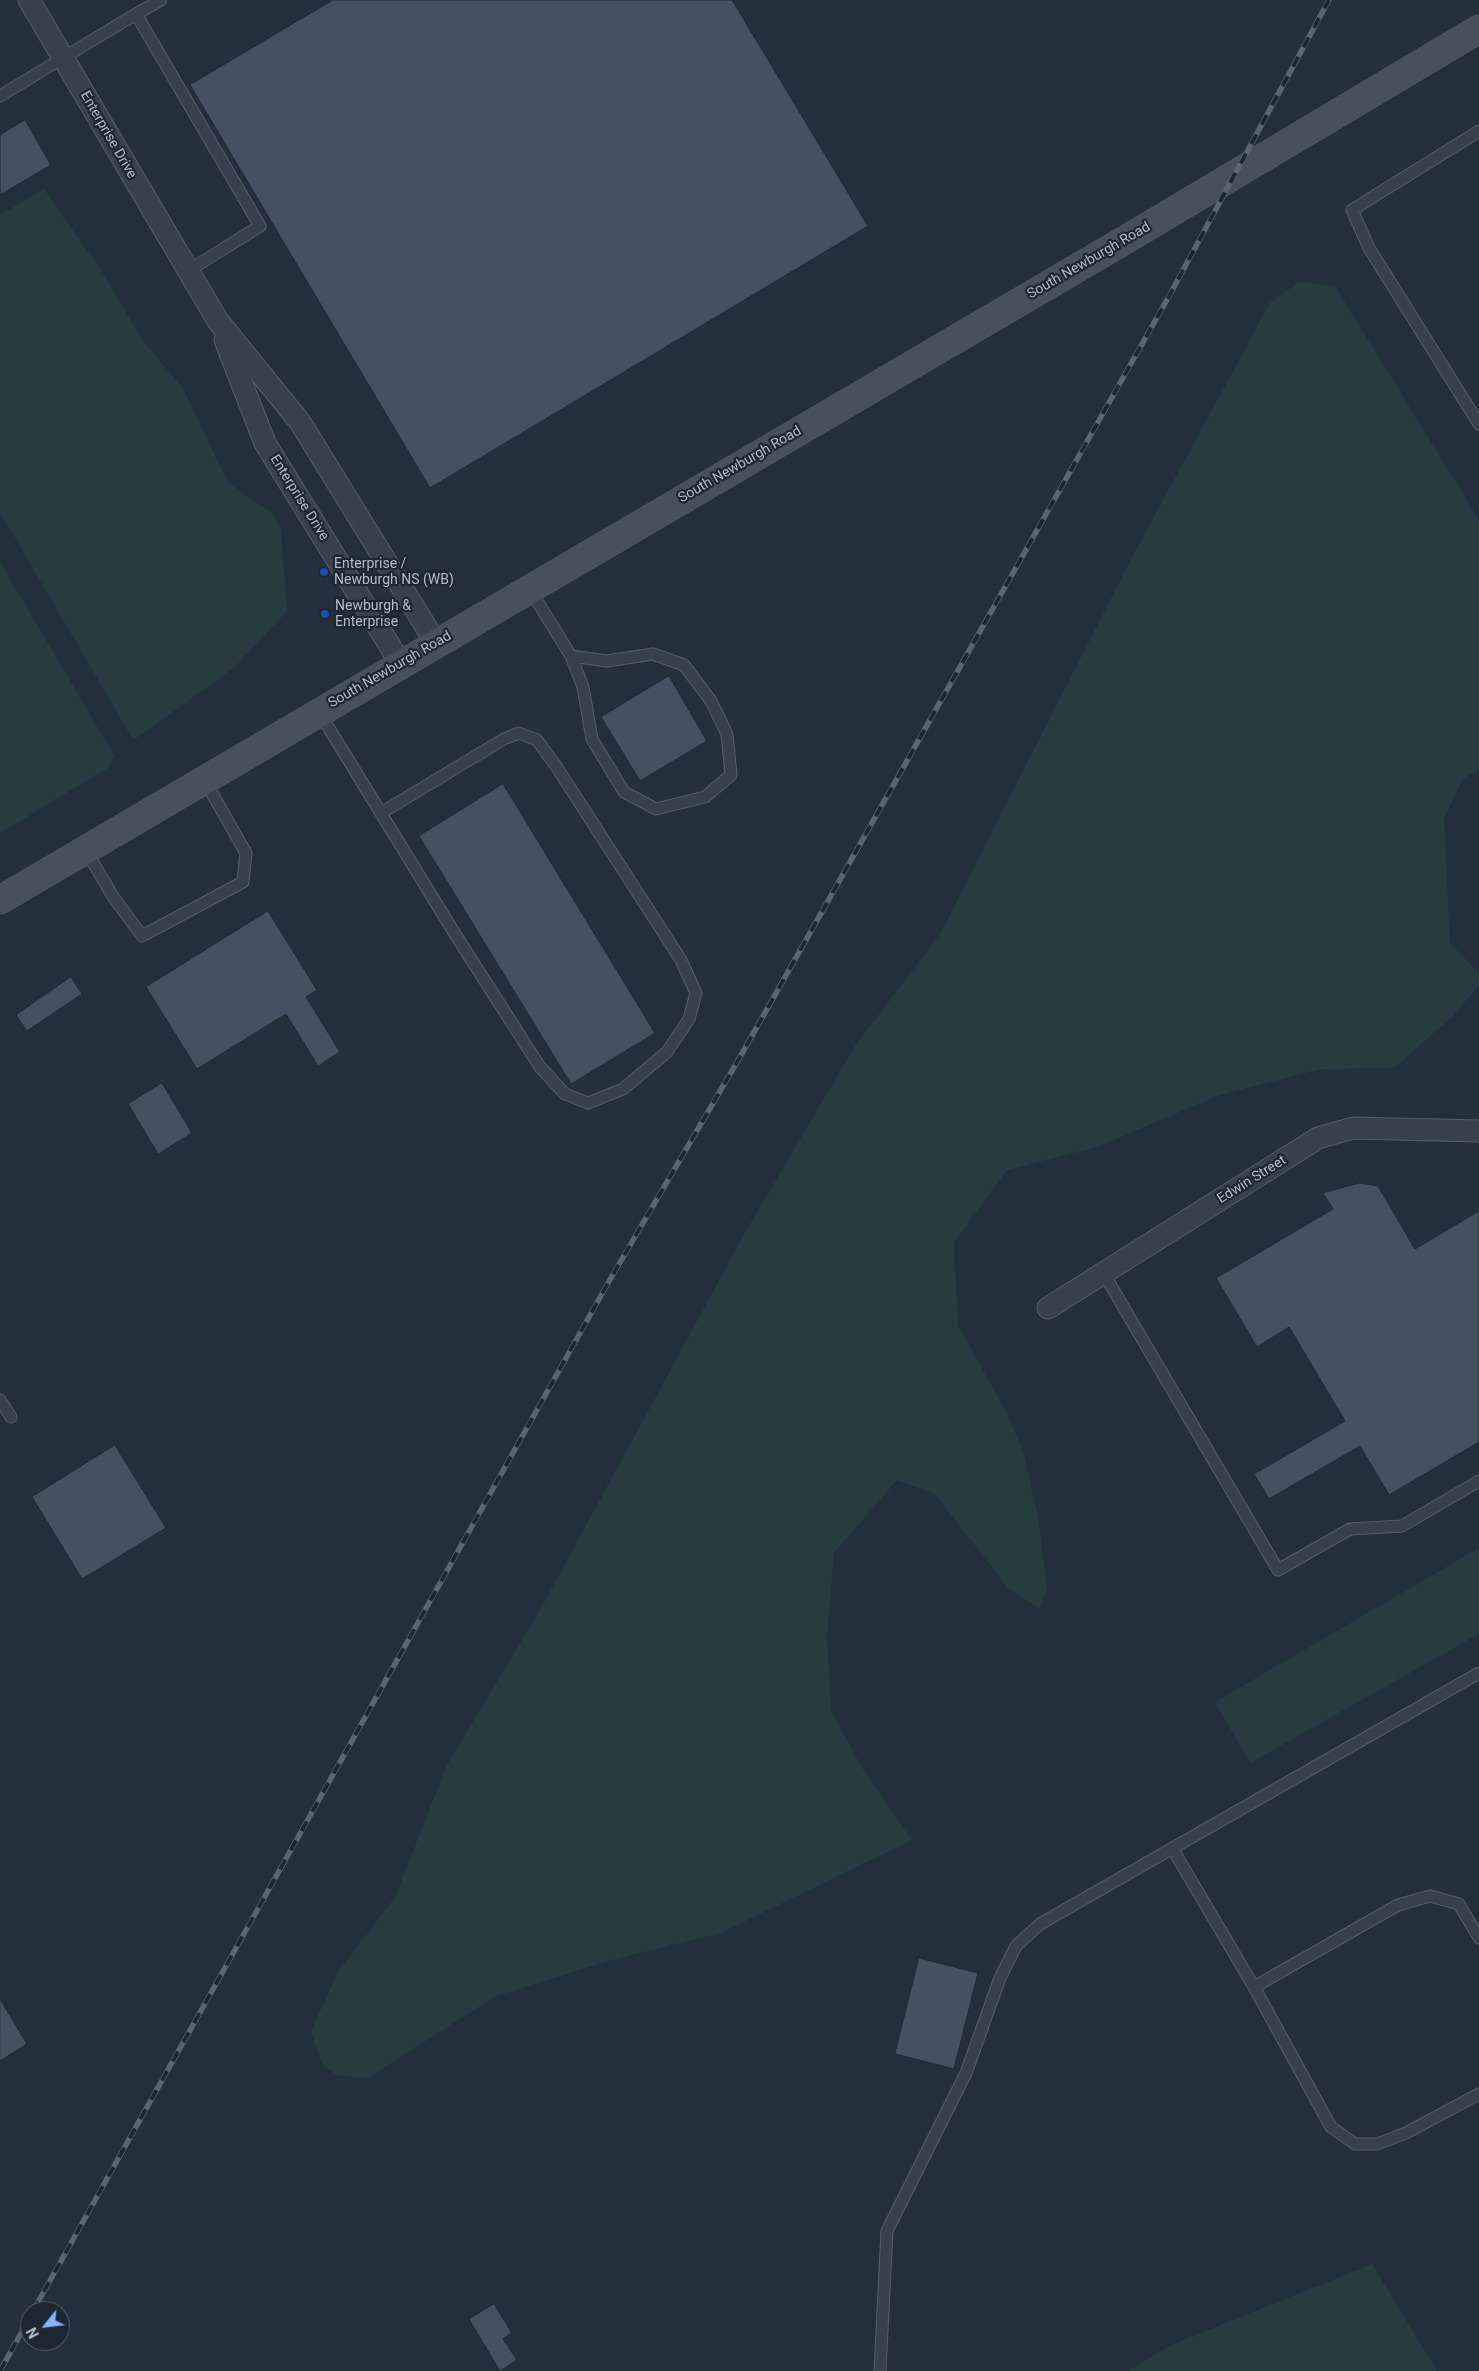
<!DOCTYPE html>
<style>
body{margin:0}
#map{position:relative;width:1479px;height:2371px;overflow:hidden;background:#242f3e;font-family:Roboto,sans-serif}
canvas{display:block}
.north{position:absolute;left:20px;top:2301px;width:50px;height:50px;box-sizing:border-box;background:#1d2633;border:1px solid #59626f;border-radius:50%;rotate:241deg;font-size:14px;font-weight:700;line-height:20px;text-align:center;color:#b4bcc9}
.north::after{content:'';display:block;margin:auto;width:18px;height:22px;background:#8ab4f8;clip-path:polygon(50% 0,100% 100%,50% 72%,0 100%)}
</style>
<div id="map">
<canvas width="1479" height="2371"></canvas>
<div class="north">N</div>
</div>
<script>
const context = document.querySelector('canvas').getContext('2d');
context.lineJoin = 'round';
function fillPath(path, color) {
  context.fillStyle = color;
  context.fill(path, 'evenodd');
}
function trace(path, color, width, dash) {
  context.strokeStyle = color;
  context.lineWidth = width;
  context.lineCap = dash ? 'butt' : 'round';
  context.setLineDash(dash || []);
  context.stroke(path);
}
function write(font, color, halo, rows, align = 'center') {
  context.font = font + ' Roboto,sans-serif';
  context.lineWidth = 4.5;
  context.setLineDash([]);
  context.textBaseline = 'middle';
  context.strokeStyle = halo;
  context.fillStyle = color;
  for (const [text, x, y, turn = 0] of rows) {
    context.save();
    context.translate(x, y);
    context.rotate((+turn || 0) * Math.PI / 180);
    context.textAlign = isNaN(turn) ? turn : align;
    if (halo) context.strokeText(text, 0, 0);
    context.fillText(text, 0, 0);
    context.restore();
  }
}
fillPath(new Path2D(`
 M 44,189 L 99,267 L 143,341 L 184,390 L 227,481 L 247,497 L 272,512 L 281,531 L 287,611 L 235,667 L 138,737 L 132,738 L 0,512 L 0,215 Z
 M 1299,282 L 1335,286 L 1479,520 L 1479,770 L 1463,779 L 1444,818 L 1450,943 L 1479,973 L 1479,985 L 1452,1017 L 1394,1068 L 1321,1069 L 1220,1095 L 1097,1147 L 1007,1170 L 954,1243 L 958,1325 L 1007,1414 L 1024,1454 L 1038,1518 L 1047,1588 L 1040,1609 L 1008,1588 L 935,1494 L 897,1480 L 834,1553 L 827,1636 L 831,1711 L 865,1773 L 912,1840 L 721,1933 L 619,1958 L 496,1996 L 368,2078 L 335,2075 L 321,2062 L 311,2031 L 337,1974 L 395,1897 L 447,1765 L 540,1610 L 746,1231 L 855,1046 L 940,934 L 1130,561 L 1270,303 Z
 M 0,562 L 114,755 L 108,768 L 0,833 Z
 M 1479,1548 L 1479,1634 L 1250,1763 L 1215,1702 Z
 M 1372,2264 L 1437,2371 L 1128,2371 L 1171,2345 Z`), '#263c3f');
const building = new Path2D(`
 M 333,0 L 732,0 L 868,226 L 430,488 L 190,85 Z
 M 25,120 L 51,165 L 0,195 L 0,135 Z
 M 669,676 L 707,741 L 640,781 L 601,717 Z
 M 503,784 L 655,1033 L 571,1084 L 419,836 Z
 M 268,911 L 317,990 L 306,997 L 340,1052 L 318,1066 L 286,1014 L 197,1069 L 146,987 Z
 M 71,977 L 82,994 L 27,1031 L 16,1015 Z
 M 162,1083 L 192,1133 L 158,1154 L 128,1104 Z
 M 1360,1183 L 1378,1186 L 1415,1249 L 1479,1211 L 1479,1442 L 1389,1495 L 1360,1446 L 1269,1499 L 1254,1474 L 1345,1421 L 1289,1327 L 1257,1347 L 1216,1278 L 1333,1209 L 1323,1193 Z
 M 115,1445 L 166,1528 L 82,1579 L 32,1497 Z
 M 919,1958 L 978,1973 L 954,2069 L 895,2054 Z
 M 0,1999 L 27,2044 L 0,2061 Z
 M 494,2304 L 512,2333 L 503,2339 L 517,2360 L 500,2371 L 469,2319 Z`);
fillPath(building, '#455162');
trace(building, '#1f2835', 1);
const service = new Path2D(`
 M 161,0 L 136,14 L 260,226 L 188,271
 M 0,96 L 136,14
 M 1479,131 L 1352,210 L 1369,248 L 1479,424
 M 529,588 L 571,656 L 583,687 L 592,739 L 624,792 L 656,809 L 705,797 L 731,775 L 727,734 L 711,701 L 684,665 L 653,654 L 607,661 L 571,656
 M 319,712 L 455,934 L 540,1067 L 565,1094 L 588,1103 L 623,1089 L 667,1052 L 689,1019 L 696,993 L 681,960 L 556,766 L 537,740 L 519,733 L 504,739 L 381,813
 M 85,849 L 114,898 L 142,936 L 243,882 L 246,853 L 205,781
 M 1104,1274 L 1278,1570 L 1350,1529 L 1402,1526 L 1479,1481
 M 0,1400 L 11,1417
 M 1172,1848 L 1254,1987 L 1331,2127 L 1355,2144 L 1377,2144 L 1406,2133 L 1479,2094
 M 1254,1987 L 1398,1905 L 1430,1896 L 1459,1904 L 1479,1938
 M 880,2371 L 887,2231 L 966,2073 L 1000,1978 L 1016,1946 L 1040,1924 L 1479,1673`);
const minor = new Path2D(`
 M 29,0 L 218,321 L 300,422 L 436,643
 M 225,340 L 265,443 L 401,664
 M 1048,1308 L 1318,1138 L 1353,1128 L 1479,1131`);
const secondary = new Path2D(`
 M 0,900 L 1125,240 L 1479,29`);
trace(service, '#565f6c', 13);
trace(minor, '#565f6c', 23);
trace(secondary, '#565f6c', 29);
trace(service, '#38414e', 11);
trace(minor, '#38414e', 21);
trace(secondary, '#465061', 28);
const rail = new Path2D(`
 M 33,2311 L 608,1283 L 740,1057 L 1168,298 L 1329,0
 M 0,2371 L 30,2317`);
trace(rail, '#5a6575', 5.5);
trace(rail, '#1d2633', 4, [11]);
for (const [x, y, r, color] of [
 [324,572,5,"#1a4fb4"],
 [325,614,5,"#1a4fb4"]
]) {
  const dot = new Path2D();
  dot.arc(x, y, r, 0, 2 * Math.PI);
  context.fillStyle = color;
  context.fill(dot);
  trace(dot, '#1d2633', 2);
}
write('14px', '#b4bcc9', '#1d2633', [
 ["Enterprise Drive",108,135,60],
 ["South Newburgh Road",1089,261,-30],
 ["South Newburgh Road",740,465,-30],
 ["Enterprise Drive",299,498,58],
 ["South Newburgh Road",390,670,-30],
 ["Edwin Street",1252,1180,-32]
]);
write('14px', '#b4bcc9', '#1d2633', [
 ["Enterprise /",334,564],
 ["Newburgh NS (WB)",334,580],
 ["Newburgh &",335,606],
 ["Enterprise",335,622]
], 'left');
</script>
